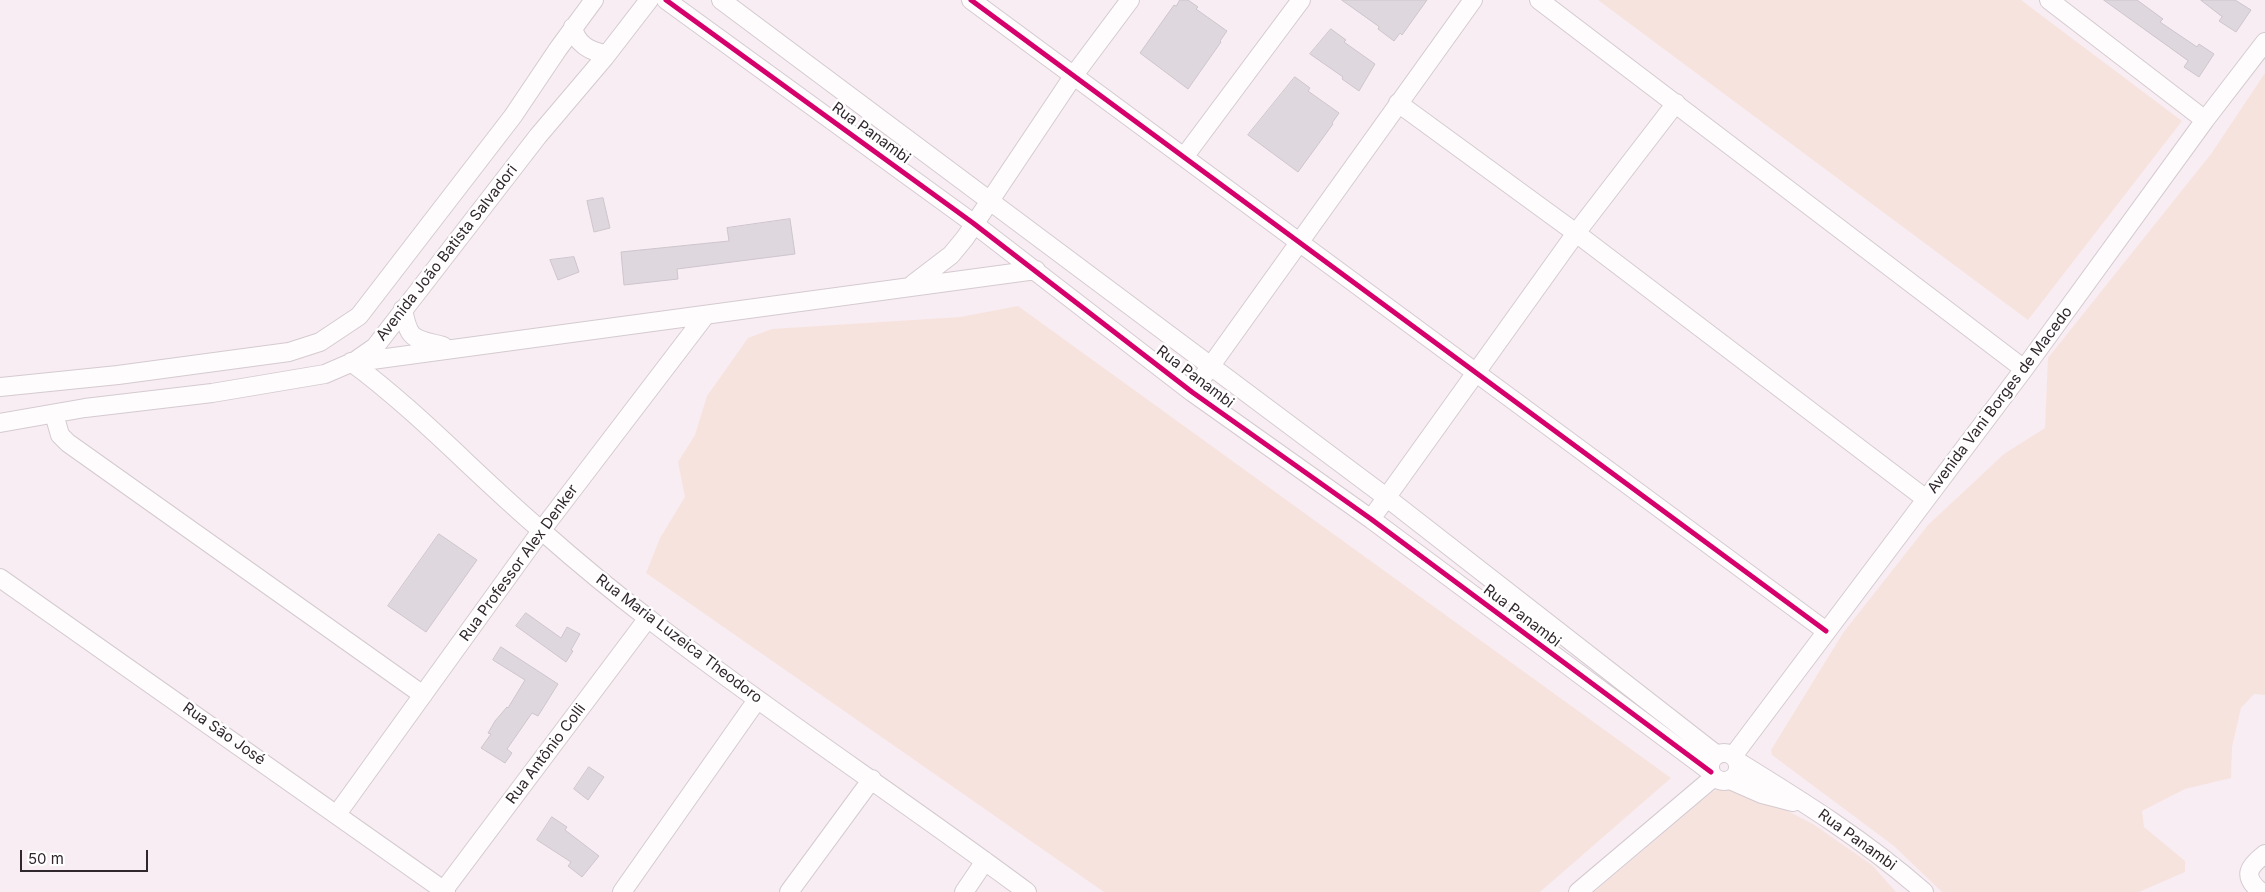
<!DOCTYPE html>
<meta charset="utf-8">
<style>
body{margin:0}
#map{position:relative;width:2265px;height:892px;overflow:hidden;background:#f8edf3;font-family:Inter,sans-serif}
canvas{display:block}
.scale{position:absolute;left:20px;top:850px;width:128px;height:22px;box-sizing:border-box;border:2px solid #30272d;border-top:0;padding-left:6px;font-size:15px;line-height:18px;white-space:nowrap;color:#30272d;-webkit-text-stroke:4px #fff;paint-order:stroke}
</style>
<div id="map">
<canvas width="2265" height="892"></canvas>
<div class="scale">50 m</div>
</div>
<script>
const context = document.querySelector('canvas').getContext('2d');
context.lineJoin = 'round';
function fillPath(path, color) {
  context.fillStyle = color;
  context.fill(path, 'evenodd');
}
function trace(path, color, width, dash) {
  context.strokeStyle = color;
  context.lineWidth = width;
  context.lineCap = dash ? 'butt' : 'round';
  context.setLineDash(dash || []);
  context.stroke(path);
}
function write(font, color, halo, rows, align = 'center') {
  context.font = font + ' Inter,sans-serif';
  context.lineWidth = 5;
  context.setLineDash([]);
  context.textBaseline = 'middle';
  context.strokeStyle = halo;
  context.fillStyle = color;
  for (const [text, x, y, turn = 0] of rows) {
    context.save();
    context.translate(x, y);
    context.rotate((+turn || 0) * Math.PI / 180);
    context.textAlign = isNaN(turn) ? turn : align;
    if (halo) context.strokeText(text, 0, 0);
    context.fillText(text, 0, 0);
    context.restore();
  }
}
fillPath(new Path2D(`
 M 1598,0 L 2021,0 L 2182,121 L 2028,320 Z
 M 2265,73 L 2265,695 L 2254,694 L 2241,708 L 2232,747 L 2231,778 L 2185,789 L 2142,811 L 2144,827 L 2185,861 L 2185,872 L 2139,892 L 1942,892 L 1894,846 L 1772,755 L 1771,750 L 1843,633 L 1928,525 L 2004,454 L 2045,428 L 2048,358 L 2211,154 Z
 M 1018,306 L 1671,778 L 1540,892 L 1104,892 L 646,573 L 660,538 L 685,497 L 678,462 L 695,435 L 707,396 L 748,338 L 772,329 L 960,317 Z
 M 1724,787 L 1778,806 L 1813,824 L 1872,865 L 1896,892 L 1594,892 L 1712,792 Z`), '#f7e3de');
const building = new Path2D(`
 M 1180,0 L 1188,0 L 1198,7 L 1196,9 L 1227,31 L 1220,41 L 1221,42 L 1188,89 L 1140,53 L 1174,5 L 1176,6 Z
 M 1342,0 L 1427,0 L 1402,35 L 1400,33 L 1394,41 L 1378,29 L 1379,27 Z
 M 2104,0 L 2137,0 L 2163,19 L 2160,22 L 2197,47 L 2199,44 L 2214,54 L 2199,77 L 2184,67 L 2188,61 Z
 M 2201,0 L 2235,0 L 2251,10 L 2236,32 L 2219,21 L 2222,17 Z
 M 1331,29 L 1346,40 L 1344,42 L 1375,64 L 1359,91 L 1342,79 L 1343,77 L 1310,54 Z
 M 1295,77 L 1310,88 L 1308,91 L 1339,113 L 1332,123 L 1333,124 L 1298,172 L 1248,135 Z
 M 603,198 L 610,228 L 594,232 L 587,201 Z
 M 790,219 L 795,254 L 677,269 L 678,279 L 624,285 L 621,252 L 729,241 L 727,228 Z
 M 574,257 L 579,272 L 558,280 L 550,260 Z
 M 439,534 L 477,560 L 426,632 L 388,606 Z
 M 526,613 L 561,638 L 567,627 L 580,634 L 571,650 L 573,651 L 566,662 L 516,626 Z
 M 501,647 L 558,684 L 538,716 L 532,713 L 507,749 L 512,753 L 505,763 L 481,748 L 491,734 L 488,733 L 495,721 L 507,707 L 508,708 L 525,680 L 493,660 Z
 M 589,767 L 604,777 L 588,800 L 574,789 Z
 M 552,817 L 567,827 L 565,830 L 599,856 L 582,877 L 568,866 L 571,862 L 537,840 Z`);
fillPath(building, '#ded7de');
trace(building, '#cdc5cc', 1);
const street = new Path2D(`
 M 666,0 L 973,223 L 1192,392 L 1371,519 L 1711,772
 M 721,0 L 1386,497 L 1717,755
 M 971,0 L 1826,631
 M 1539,0 L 2024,369
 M 2049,0 L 2205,120
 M 573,27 C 576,44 591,52 607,54
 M 1398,103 L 1576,233 L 1926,499
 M 1184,157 L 1301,0
 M 913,284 L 951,255 L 965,238 L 1074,75 L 1130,0
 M 403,309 C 409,341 413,338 443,346
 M 351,362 C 420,413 477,476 542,531 C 576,561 612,591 649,619 C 772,714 902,799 1027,892
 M 357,362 L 1036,270
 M 0,387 L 118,375 L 289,352 L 320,342 L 359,316 L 513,116 L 558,49 L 594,0
 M 1192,392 L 1473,0
 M 54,414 L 60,435 L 68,443 L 423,695
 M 0,423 L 85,408 L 212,393 L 325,374 L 355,361 L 375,347 L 538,136 L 605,57 L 649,0
 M 1371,519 L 1576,233 L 1676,103
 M 0,578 L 446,892
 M1710 767a14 14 0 1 1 28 0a14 14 0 1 1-28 0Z
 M 1733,756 L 2024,369 L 2205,120 L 2265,42
 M 1737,761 C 1802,801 1866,841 1924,892
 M 1730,780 L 1762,794 L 1793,802
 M 337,814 L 541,531 L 705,316
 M 444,890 L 648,618
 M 622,892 L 757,700
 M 789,892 L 872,779
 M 964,892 L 985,861
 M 1578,892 L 1714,777
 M 2261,892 C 2242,876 2248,867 2265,854`);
trace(street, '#d4cad0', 20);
trace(street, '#fefcfd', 18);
trace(new Path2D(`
 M 666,0 L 973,223 L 1192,392 L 1371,519 L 1711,772
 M 971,0 L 1826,631`), '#d6006c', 5);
write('15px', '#30272d', '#fff', [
 ["Rua Panambi",871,133,36],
 ["Avenida João Batista Salvadori",447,253,-52],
 ["Rua Panambi",1195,377,37],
 ["Avenida Vani Borges de Macedo",2000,400,-53],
 ["Rua Professor Alex Denker",519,563,-54],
 ["Rua Panambi",1522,616,37],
 ["Rua Maria Luzeica Theodoro",679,639,37],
 ["Rua São José",224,734,35],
 ["Rua Antônio Colli",546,754,-53],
 ["Rua Panambi",1857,840,36]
]);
</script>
